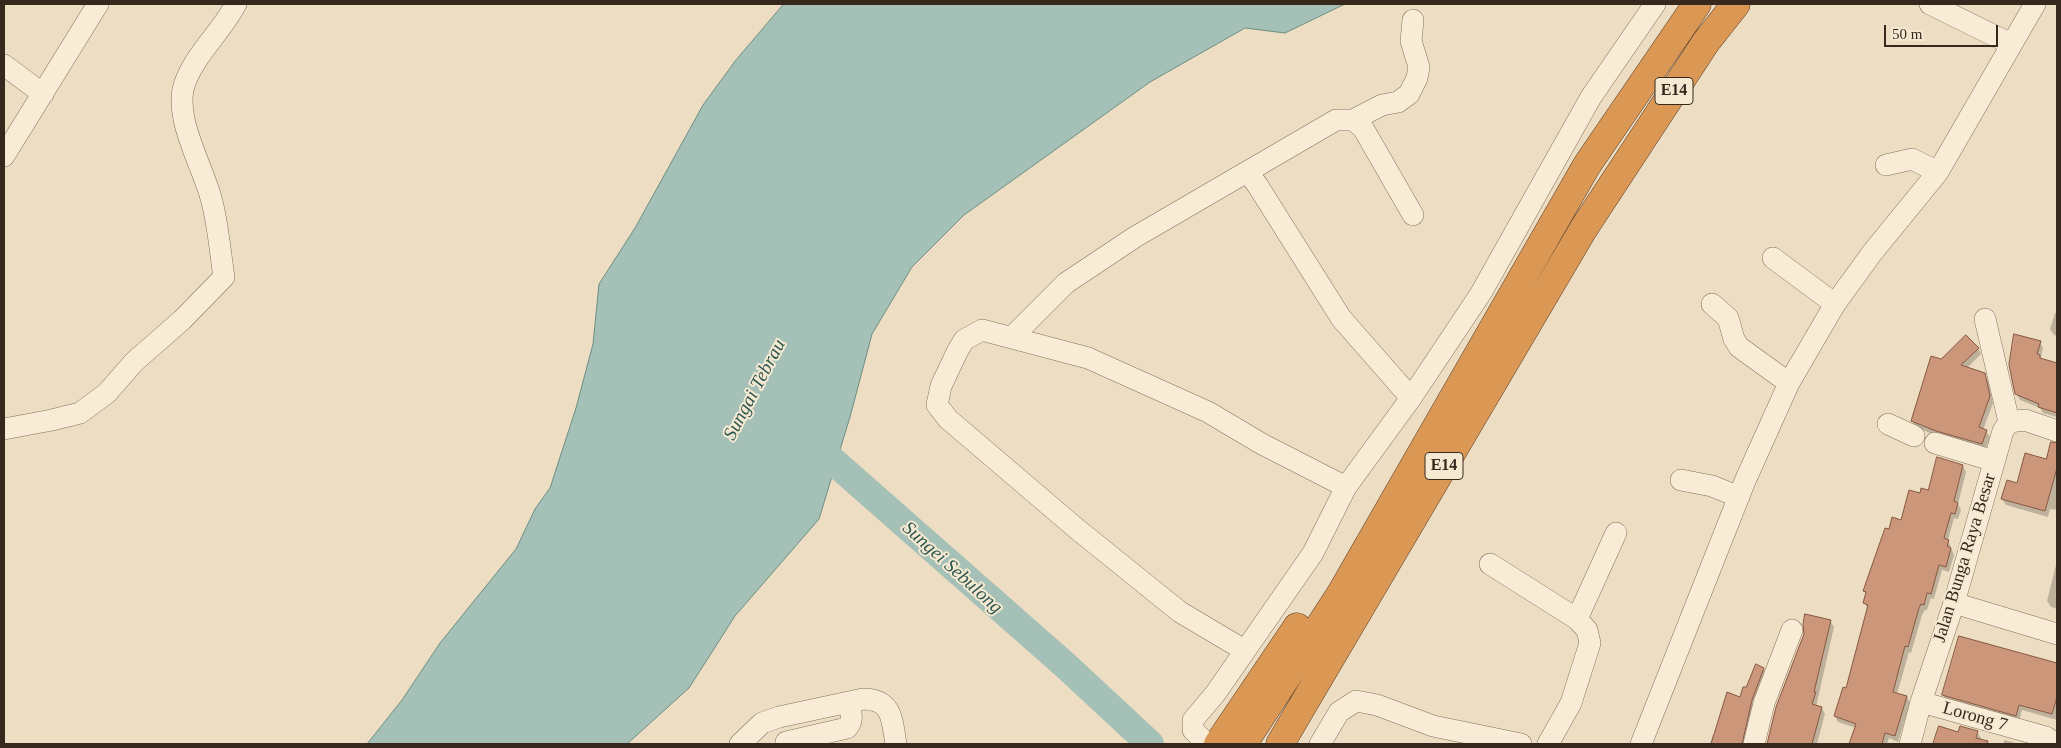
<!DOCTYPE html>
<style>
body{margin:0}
#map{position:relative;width:2061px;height:748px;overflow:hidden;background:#eddec3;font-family:Georgia,serif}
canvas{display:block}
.frame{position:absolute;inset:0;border:5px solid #37281e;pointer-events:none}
.scale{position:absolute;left:1884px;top:25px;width:114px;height:22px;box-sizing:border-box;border:2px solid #37281e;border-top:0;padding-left:6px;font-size:15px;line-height:18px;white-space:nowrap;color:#37281e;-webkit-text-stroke:4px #f5e9d2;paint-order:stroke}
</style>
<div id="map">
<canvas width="2061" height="748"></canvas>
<div class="frame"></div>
<div class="scale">50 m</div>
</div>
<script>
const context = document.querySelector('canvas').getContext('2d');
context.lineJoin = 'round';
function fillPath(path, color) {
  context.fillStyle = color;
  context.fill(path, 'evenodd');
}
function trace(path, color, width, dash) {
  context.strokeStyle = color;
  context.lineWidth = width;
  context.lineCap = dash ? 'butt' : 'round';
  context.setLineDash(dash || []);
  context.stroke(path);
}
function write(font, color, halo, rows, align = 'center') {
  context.font = font + ' Georgia,serif';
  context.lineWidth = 4;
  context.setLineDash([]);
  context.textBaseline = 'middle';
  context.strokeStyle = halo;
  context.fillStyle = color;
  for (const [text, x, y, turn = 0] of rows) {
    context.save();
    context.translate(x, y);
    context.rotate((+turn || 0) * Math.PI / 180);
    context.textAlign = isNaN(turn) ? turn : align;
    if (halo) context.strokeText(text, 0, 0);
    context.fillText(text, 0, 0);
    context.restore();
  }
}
const water = new Path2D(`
 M 784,4 L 1345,4 L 1285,33 L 1245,28 L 1150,82 L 964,215 L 912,267 L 872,334 L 850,417 L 819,519 L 735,616 L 689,688 L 627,744 L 367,744 L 402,700 L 440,643 L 516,549 L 535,509 L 550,488 L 576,408 L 593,344 L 599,284 L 635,228 L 703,105 L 736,60 Z`);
fillPath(water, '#a5c0b6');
trace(water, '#6c8e83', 1);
fillPath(new Path2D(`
 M 2055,313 L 2057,313 L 2057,336 L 2054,335 L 2050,329 Z
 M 2040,342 L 2043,348 L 2041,357 L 2042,360 L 2057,364 L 2057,417 L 2043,413 L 2040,408 L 2020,400 L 2016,393 Z
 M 1978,348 L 1981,354 L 1967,368 L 1984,374 L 1988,381 L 1993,403 L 1983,430 L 1986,431 L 1990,437 L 1985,450 L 1940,437 L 1915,427 L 1912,420 L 1942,360 Z
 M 2051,447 L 2057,449 L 2057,510 L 2050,509 L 2048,517 L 2006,505 L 2002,499 L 2047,461 Z
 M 1963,466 L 1966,472 L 1958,504 L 1961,510 L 1958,519 L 1954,518 L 1948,540 L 1954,555 L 1949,572 L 1942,570 L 1934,599 L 1931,598 L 1927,610 L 1925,610 L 1922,615 L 1911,653 L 1909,652 L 1897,694 L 1907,697 L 1910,703 L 1898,742 L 1889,738 L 1887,744 L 1850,744 L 1856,728 L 1838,722 L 1835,716 L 1847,689 L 1868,609 L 1864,603 L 1867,595 L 1864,591 L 1890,531 L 1902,522 L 1921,494 L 1928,491 Z
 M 2057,561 L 2057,609 L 2051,607 L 2047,601 Z
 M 1830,621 L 1834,627 L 1816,707 L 1822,708 L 1825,714 L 1817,744 L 1768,744 L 1777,707 Z
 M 1960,638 L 2057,665 L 2057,720 L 2022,710 L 2019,721 L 1947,701 L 1943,695 Z
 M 1763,669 L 1767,675 L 1746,744 L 1710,744 L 1713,734 L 1715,735 L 1746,689 Z
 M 1940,728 L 1959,734 L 1977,732 L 1981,738 L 1979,742 L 1985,744 L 1935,744 Z
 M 2004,740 L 2019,744 L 2020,744 L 2004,744 Z`), '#0003');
trace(new Path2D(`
 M 808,439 L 1065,665 L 1150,744`), '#a5c0b6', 28);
const building = new Path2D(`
 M 2014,334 L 2041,341 L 2037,354 L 2040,355 L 2040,358 L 2057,363 L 2057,413 L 2038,407 L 2039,404 L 2015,394 L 2009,365 Z
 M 1966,335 L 1979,348 L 1961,365 L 1985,373 L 1990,396 L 1979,427 L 1987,430 L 1982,444 L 1936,431 L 1911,421 L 1931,356 L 1941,359 Z
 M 2051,442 L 2057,443 L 2057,468 L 2045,511 L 2001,499 L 2007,480 L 2017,483 L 2025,453 L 2046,459 Z
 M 1937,457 L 1963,465 L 1954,501 L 1958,503 L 1955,514 L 1951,513 L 1944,538 L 1949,540 L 1947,546 L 1951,548 L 1946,567 L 1939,565 L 1931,594 L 1927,593 L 1924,605 L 1921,604 L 1919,608 L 1908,647 L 1905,646 L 1893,692 L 1907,696 L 1895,736 L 1885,733 L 1882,744 L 1849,744 L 1856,724 L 1834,716 L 1843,687 L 1846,688 L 1868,605 L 1863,603 L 1866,592 L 1863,591 L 1885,528 L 1889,529 L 1892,517 L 1901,520 L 1909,490 L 1920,493 L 1921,488 L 1928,490 Z
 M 1805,614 L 1831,620 L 1814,692 L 1816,692 L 1812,704 L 1822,707 L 1812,744 L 1767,744 L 1776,707 L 1804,634 L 1803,625 Z
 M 1959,636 L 2057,663 L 2057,697 L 2052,714 L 2019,705 L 2016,716 L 1942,695 Z
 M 1756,664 L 1764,668 L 1752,700 L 1742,744 L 1711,744 L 1727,692 L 1740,697 L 1743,687 L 1746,687 Z
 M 1939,726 L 1958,732 L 1960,726 L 1978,731 L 1976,738 L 1988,741 L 1987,744 L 1933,744 Z`);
fillPath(building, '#cb9679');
trace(building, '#865740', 1);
const minor = new Path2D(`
 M 1930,4 L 2011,44
 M 4,65 L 43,94
 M 1353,120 L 1382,105 L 1398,102 L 1409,94 L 1417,78 L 1419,67 L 1411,41 L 1413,20
 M 4,156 L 98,4
 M 1886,165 L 1912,159 L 1938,172
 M 1248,172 L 1258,186 L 1341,318 L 1411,398
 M 1773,258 L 1835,304
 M 1712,304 L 1728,318 L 1734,339 L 1739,347 L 1789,383
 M 1985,319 L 2009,422
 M 1012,337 L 1066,283 L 1135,237 L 1336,120 L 1353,120 L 1363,128 L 1413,215
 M 1888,424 L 1914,436
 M 4,429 L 52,420 L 80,413 L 107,393 L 134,362 L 182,320 L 224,277 C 220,251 218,223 211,198 C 202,164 171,114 186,80 C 198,51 222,31 236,4
 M 1935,443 L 1994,461
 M 1681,480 L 1712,486 L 1739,497
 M 1490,564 L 1577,619 L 1587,630 L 1590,643 L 1571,703 L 1548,744
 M 1954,603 L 2057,634
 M 1577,619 L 1616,533
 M 1244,650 L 1180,612 L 1077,529 L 948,419 L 937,405 L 941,386 L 957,352 L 964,340 L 982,330 L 1088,358 L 1208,412 L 1262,444 L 1346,487
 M 1921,702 L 2046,737 L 2056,744
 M 786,742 L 847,728 C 854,720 851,713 849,703
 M 740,744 L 762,723 L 779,717 L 863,699 C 893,699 892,721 896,744
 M 1207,744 L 1193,730 L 1193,720 L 1215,694 L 1313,553 L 1346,487 L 1411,398 L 1481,293 L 1591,97 L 1655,4
 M 1320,744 L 1339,712 L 1356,701 L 1377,705 L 1433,726 L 1521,744
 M 1641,744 L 1745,481 L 1789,383 L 1835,304 L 1872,253 L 1938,172 L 2035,4
 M 1754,744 L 1764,703 L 1792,630
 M 1910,744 L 1921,702 L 1954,603 L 2003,431 L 2009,422 L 2025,420 L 2057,431`);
const highway = new Path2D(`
 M 1218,744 L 1297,627
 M 1243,744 L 1340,595 L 1587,165 L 1697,4
 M 1280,744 L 1584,228 L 1706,42 L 1736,4`);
trace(minor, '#876f5a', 22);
trace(highway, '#553e2e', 29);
trace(minor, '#f8ecd6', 21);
trace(highway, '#db9854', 28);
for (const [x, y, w] of [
 [1674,91,38],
 [1444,466,38]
]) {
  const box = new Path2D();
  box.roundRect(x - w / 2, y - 13.5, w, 27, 4);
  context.fillStyle = '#f5e9d2';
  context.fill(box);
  trace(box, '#37281e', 1);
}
write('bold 16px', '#37281e', null, [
 ["E14",1674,91],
 ["E14",1444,466]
]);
write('18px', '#37281e', '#f5e9d2', [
 ["Jalan Bunga Raya Besar",1965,558,-73],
 ["Lorong 7",1975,717,16]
]);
write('italic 19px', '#2d5751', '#f5e9d2', [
 ["Sungai Tebrau",755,390,-62],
 ["Sungei Sebulong",952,568,42]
]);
</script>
